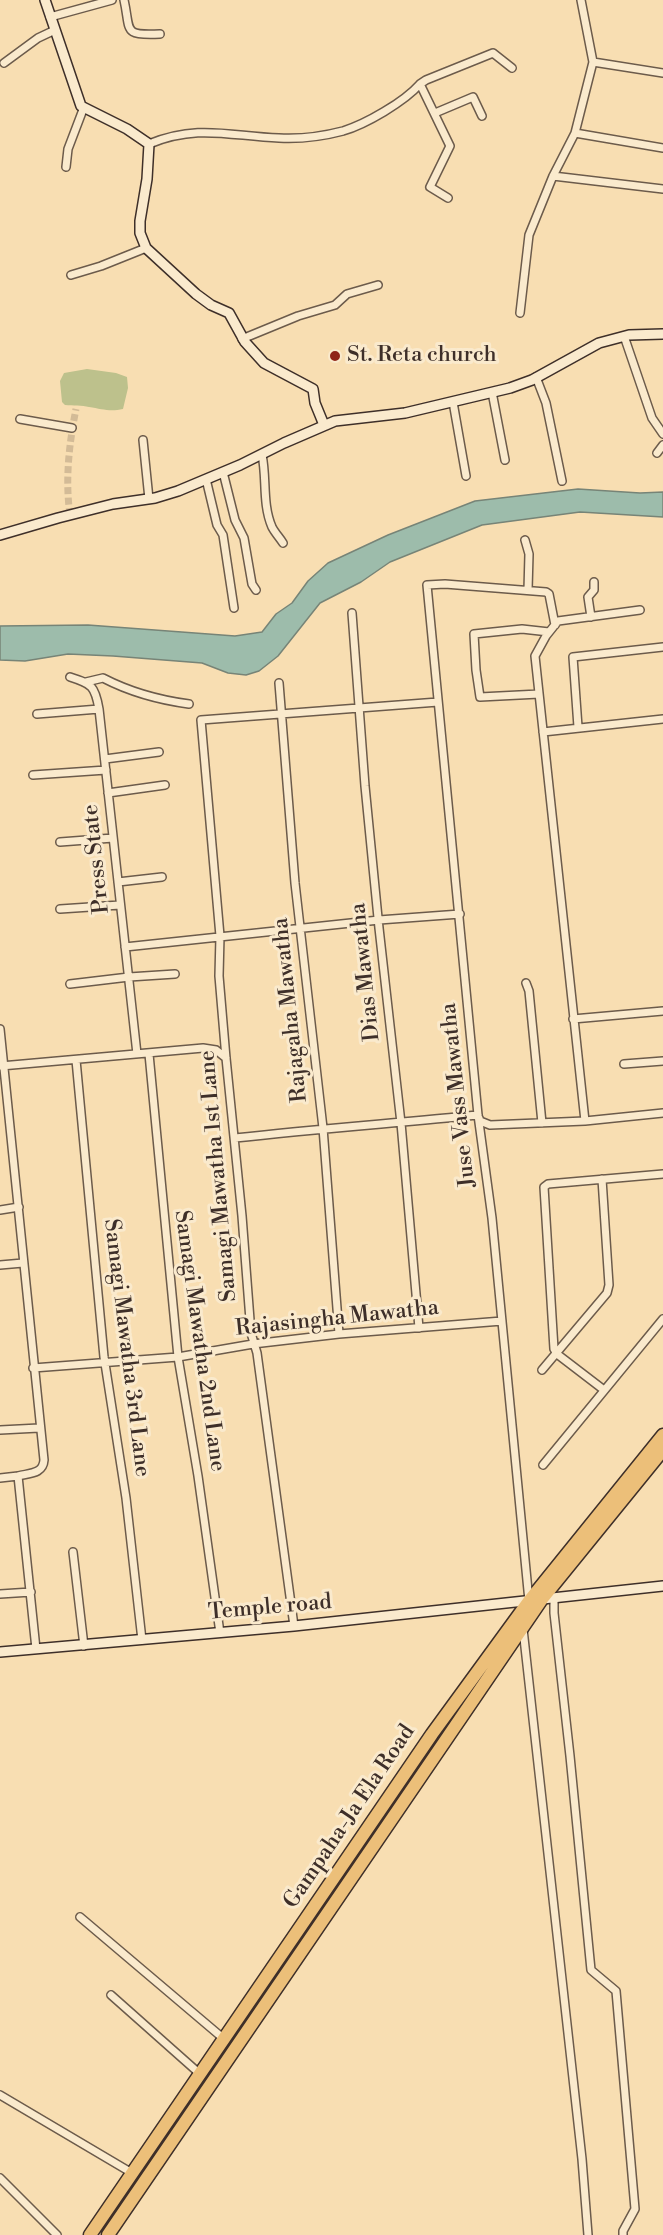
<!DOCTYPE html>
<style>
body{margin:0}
canvas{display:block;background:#f8deb2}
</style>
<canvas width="663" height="2235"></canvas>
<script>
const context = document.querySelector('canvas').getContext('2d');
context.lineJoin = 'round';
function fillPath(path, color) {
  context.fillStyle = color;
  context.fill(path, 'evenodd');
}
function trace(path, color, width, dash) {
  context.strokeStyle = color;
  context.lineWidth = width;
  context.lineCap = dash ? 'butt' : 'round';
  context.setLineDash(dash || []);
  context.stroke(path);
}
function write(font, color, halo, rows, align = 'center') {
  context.font = font + ' "Libre Bodoni",serif';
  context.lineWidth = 6;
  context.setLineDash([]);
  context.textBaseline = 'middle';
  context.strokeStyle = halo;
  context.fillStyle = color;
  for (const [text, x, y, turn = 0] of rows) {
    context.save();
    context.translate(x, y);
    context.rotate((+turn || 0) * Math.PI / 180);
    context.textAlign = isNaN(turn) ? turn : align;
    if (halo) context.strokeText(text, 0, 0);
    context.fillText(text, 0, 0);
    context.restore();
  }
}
fillPath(new Path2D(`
 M 87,369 L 116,373 L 127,377 L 128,388 L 123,409 C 110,412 102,409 89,407 C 82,405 73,406 65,405 L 62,402 L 60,381 L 64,373 Z`), '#bdc18c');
const water = new Path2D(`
 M 578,489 L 640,493 L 663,492 L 663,517 L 580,512 L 482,525 L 390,562 L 361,582 L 320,603 L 278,656 L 259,671 L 246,675 L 228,673 L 202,663 L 113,656 L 68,654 L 25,661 L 0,660 L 0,626 L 88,625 L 235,636 L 262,632 L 276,614 L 292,603 L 308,581 L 328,563 L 388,535 L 475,501 Z`);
fillPath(water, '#9dbcab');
trace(water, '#778477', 1.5);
trace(new Path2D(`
 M 70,515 C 65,480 69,444 76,409`), '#d3bb97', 7, [7, 3.5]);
const street = new Path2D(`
 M 124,0 C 131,31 122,36 160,34
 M 50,17 L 112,0
 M 593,62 L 663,73
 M 4,63 L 38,38 L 55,30
 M 420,84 L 426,80 L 493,53 L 512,68
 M 435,113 L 473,97 L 482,116
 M 575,133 L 663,148
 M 149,144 C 198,124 229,136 279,138 C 299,139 324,136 343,131 C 366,124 404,102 420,84 L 450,146 L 430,187 L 448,198
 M 66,167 L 68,149 L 84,107
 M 553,176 L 663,189
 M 71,275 L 101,266 L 146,248
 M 520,313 L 529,235 L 553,176 L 575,133 L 593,62 L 581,0
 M 624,336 L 652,418 L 663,434
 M 242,339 L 298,316 L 335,305 L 347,294 L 378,285
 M 536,377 L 546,403 L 562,481
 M 492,392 L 505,460
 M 453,402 L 466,476
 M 20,419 L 72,428
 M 143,440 L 149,499
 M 657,453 L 663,445
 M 262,455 C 267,478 262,504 272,527 C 275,533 280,538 283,543
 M 223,472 L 235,520 L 244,538 L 252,584 L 256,590
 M 206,479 L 217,525 L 223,535 L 234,608
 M 525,540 L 529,554 L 528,590
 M 352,613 L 365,786 L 379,928 L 401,1123 L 419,1328
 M 591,617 L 588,597 L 594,590 L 594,582
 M 70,677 C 92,684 95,686 99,709 L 137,1054
 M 86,682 L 103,678 C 130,692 159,700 189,704
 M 279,683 L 295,883 L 323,1128 L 339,1334
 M 539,694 L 480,697 L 476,670 L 474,634 L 522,629 L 549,632
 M 37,714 L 99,709
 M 578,727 L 573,657 L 663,647
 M 543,732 L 663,719
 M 105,759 L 159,752
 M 33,775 L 106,770
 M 108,793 L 165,785
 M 60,842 L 113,838
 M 118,882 L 162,877
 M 60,909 L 120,905
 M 125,947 L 379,920 L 460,914
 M 526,983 L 529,991 L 542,1123
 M 70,984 L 129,977 L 175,974
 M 573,1019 L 663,1011
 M 0,1029 L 44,1460 C 43,1474 30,1473 18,1476 L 36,1649
 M 149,1054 L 178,1357 L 198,1476 L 220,1633
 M 76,1060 L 104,1357 L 126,1498 L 142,1640
 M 624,1064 L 663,1061
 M 1,1066 L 203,1048 L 216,1050 L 226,1058
 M 479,1118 L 480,1121 L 490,1125 L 585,1121 L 663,1113
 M 585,1121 L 535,656 L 546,636 L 558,621 L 640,610
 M 235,1138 C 316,1129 397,1123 478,1115
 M 0,1210 L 19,1207
 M 0,1265 L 23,1263
 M 33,1368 L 178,1357 L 253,1344 L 339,1334 L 502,1321
 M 542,1370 L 607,1293 L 609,1285 L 602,1179
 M 604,1390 L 557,1354 L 554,1349 L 544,1187 L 548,1184 L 663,1174
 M 0,1430 L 39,1428
 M 543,1465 L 663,1319
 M 0,1478 L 18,1476
 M 73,1552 L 84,1646
 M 0,1594 L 31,1592
 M 554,1598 L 554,1613 L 570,1756 L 591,1970 L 616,1991 L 635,2209 L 623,2231 L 623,2235
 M 529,1601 L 492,1218 L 478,1115 L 427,585 L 445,584 L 546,592 L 549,594 L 555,625
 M 294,1626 L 257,1353 L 251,1333 L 242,1216 L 226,1058 L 219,976 L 220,936 L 201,720 L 438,702
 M 523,1629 L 582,2159 L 588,2235
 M 80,1917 L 224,2039
 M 111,1995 L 200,2074
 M 0,2095 L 132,2173
 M 0,2178 L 57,2235`);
const secondary = new Path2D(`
 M 45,0 L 81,106 L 127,129 L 149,144 L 147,179 L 140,221 L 140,233 L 146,248 L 196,294 L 211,305 L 229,313 L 245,342 L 264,363 L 313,389 L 315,403 L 324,425
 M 0,535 L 58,518 L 113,504 L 155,498 L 178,491 L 240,465 L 284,443 L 335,421 L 405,413 L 510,388 L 532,380 L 599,343 L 629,335 L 663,334
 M 0,1652 L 294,1626 L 663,1586`);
const highway = new Path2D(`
 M 90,2235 L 432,1734 L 529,1601 L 663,1435
 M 108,2235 L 542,1599 L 663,1450`);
trace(street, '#6c5b4b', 10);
trace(secondary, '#3e2f29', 12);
trace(highway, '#3e2f29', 15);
trace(street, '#faeacd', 7);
trace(secondary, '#faeacd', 9);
trace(highway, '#ecbf79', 12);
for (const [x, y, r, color] of [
 [335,356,6,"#8f2418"]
]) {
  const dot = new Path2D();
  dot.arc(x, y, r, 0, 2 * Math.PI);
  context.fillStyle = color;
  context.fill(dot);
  trace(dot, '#faeacd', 2);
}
write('22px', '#3e2f29', '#faeacd', [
 ["St. Reta church",347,356]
], 'left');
write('22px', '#3e2f29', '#faeacd', [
 ["Press State",97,859,-96],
 ["Dias Mawatha",366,972,-96],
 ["Rajagaha Mawatha",291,1010,-96],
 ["Juse Vass Mawatha",459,1095,-96],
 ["Samagi Mawatha 1st Lane",219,1176,-95],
 ["Rajasingha Mawatha",337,1319,-6],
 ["Samagi Mawatha 2nd Lane",199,1341,82],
 ["Samagi Mawatha 3rd Lane",126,1348,83],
 ["Temple road",270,1608,-5],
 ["Gampaha-Ja Ela Road",350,1817,-56]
]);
</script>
